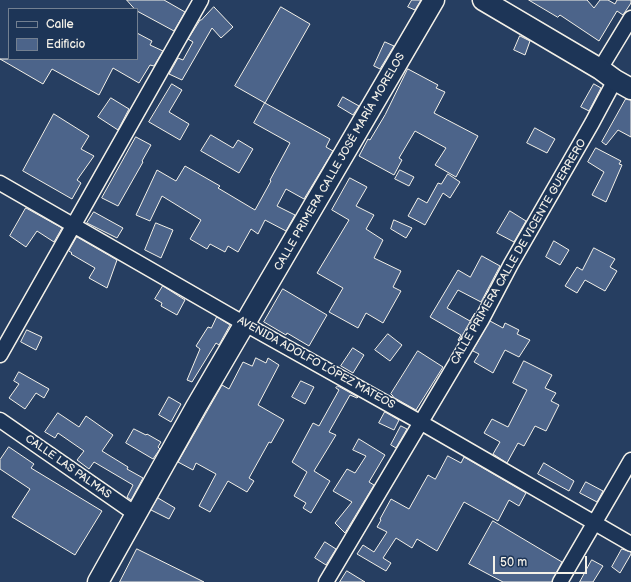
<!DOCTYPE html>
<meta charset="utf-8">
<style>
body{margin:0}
#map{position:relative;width:631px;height:582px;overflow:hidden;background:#263e61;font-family:"Balsamiq Sans",sans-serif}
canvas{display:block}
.legend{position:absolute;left:8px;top:8px;width:130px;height:52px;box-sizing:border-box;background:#1d3557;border:1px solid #738091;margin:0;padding:5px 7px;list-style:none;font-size:12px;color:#f4f1e8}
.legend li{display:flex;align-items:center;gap:8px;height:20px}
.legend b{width:20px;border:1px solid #738091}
.scale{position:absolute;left:493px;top:556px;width:94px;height:18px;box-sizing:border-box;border:2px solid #f4f1e8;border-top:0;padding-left:5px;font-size:12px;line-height:14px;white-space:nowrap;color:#f4f1e8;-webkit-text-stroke:3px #1d3557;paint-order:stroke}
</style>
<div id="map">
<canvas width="631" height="582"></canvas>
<ul class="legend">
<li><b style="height:5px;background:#1d3557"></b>Calle</li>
<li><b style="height:11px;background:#4c648a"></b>Edificio</li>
</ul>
<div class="scale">50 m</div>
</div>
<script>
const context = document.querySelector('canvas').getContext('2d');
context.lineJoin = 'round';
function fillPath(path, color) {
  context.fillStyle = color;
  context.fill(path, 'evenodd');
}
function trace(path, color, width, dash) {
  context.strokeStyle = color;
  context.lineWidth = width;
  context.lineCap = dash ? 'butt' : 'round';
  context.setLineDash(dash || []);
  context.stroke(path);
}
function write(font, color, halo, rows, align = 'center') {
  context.font = font + ' "Balsamiq Sans",sans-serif';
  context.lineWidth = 3.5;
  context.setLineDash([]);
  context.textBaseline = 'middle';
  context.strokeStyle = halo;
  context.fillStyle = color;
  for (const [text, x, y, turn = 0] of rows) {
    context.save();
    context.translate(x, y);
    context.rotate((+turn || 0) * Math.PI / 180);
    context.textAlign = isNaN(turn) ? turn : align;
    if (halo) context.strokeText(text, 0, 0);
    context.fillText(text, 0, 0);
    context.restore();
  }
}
const building = new Path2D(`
 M 127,0 L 164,0 L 185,12 L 174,31 L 137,11 L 137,9 L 135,9 Z
 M 412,0 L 421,0 L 415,10 L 408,7 Z
 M 529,0 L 587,0 L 594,8 L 600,0 L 608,0 L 615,4 L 617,0 L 631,0 L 631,3 L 623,15 L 617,11 L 599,41 L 560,15 L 558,17 Z
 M 214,7 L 233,27 L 221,38 L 212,28 L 182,80 L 169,74 L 178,58 L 183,60 L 193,42 L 188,39 L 200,20 L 201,20 Z
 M 281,7 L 310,24 L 265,103 L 235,86 Z
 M 137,33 L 152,41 L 150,45 L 163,51 L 154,66 L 150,65 L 139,83 L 113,68 L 99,95 L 52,69 L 43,84 L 0,59 L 137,59 Z
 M 520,36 L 530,41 L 525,55 L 514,50 Z
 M 385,42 L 394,46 L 380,69 L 374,66 Z
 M 408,69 L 438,85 L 436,88 L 445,92 L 434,113 L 478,136 L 456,177 L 435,165 L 446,148 L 415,131 L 399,158 L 402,160 L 394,175 L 359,156 L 368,139 L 370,140 L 385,115 Z
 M 172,84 L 182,90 L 169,112 L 189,124 L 180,140 L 149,122 Z
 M 594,84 L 601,88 L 589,111 L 581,107 Z
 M 343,97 L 359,106 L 353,115 L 338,106 Z
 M 111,98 L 129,109 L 118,130 L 98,117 Z
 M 626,99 L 631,100 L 631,137 L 618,130 L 606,145 L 602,142 Z
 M 265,103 L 330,139 L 326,147 L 333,151 L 304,199 L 286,189 L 277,206 L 295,215 L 286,231 L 265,220 L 258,234 L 251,229 L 238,252 L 228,246 L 225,252 L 210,244 L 207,249 L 190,239 L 201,220 L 162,196 L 150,221 L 136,215 L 157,170 L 176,181 L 185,166 L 220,186 L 218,188 L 255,210 L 271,181 L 270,180 L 290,143 L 254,123 Z
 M 54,114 L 89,136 L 81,149 L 94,156 L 77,180 L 81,183 L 72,199 L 23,171 Z
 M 535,128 L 555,139 L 547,153 L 527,143 Z
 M 211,135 L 233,148 L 238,140 L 253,149 L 239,173 L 201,151 Z
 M 136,137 L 151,145 L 142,161 L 143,162 L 118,206 L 102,198 Z
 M 596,148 L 621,161 L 619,164 L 622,165 L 606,202 L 592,195 L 604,172 L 588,162 Z
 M 400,170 L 414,177 L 409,186 L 395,179 Z
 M 448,174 L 460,182 L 450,198 L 443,193 L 425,225 L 408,216 L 418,198 L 427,203 L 438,183 L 441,184 Z
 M 350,178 L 367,187 L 356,206 L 374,215 L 366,229 L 383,240 L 374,258 L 401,271 L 393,287 L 401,291 L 383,323 L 366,313 L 358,328 L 329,312 L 343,288 L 317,273 L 349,220 L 332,210 Z
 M 26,208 L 62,228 L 54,242 L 37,231 L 26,247 L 10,236 Z
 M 510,211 L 526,221 L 514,242 L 497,233 Z
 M 94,212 L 123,228 L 117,238 L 87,223 Z
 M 394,220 L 412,228 L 406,238 L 391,229 Z
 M 156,223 L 173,230 L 161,258 L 145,250 Z
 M 77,237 L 117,260 L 107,288 L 89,278 L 95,268 L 71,254 L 72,253 L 69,251 Z
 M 554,241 L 569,250 L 560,265 L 546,257 Z
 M 594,248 L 615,259 L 610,267 L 617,271 L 605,291 L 585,280 L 577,293 L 565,286 L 577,267 L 582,270 Z
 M 482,256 L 500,266 L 481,302 L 458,290 L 447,308 L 470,321 L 475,313 L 459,341 L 458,340 L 461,335 L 430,317 L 458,270 L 470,277 Z
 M 163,286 L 185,300 L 177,315 L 161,306 L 162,303 L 155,299 Z
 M 283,289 L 327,315 L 309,346 L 287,333 L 286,335 L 264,322 Z
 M 217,317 L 230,325 L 219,345 L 216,343 L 192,382 L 187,380 L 200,349 L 196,346 L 208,327 L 211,328 Z
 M 490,321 L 503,328 L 505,323 L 519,330 L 517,334 L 530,340 L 519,357 L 505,350 L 493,373 L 474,362 L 479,354 L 473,351 Z
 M 27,330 L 42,337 L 36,350 L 21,342 Z
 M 388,334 L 402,345 L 390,361 L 375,350 Z
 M 353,348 L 364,355 L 353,373 L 341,366 Z
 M 418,351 L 443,367 L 416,410 L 393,397 L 393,396 L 391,394 Z
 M 256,358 L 266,363 L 268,358 L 279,365 L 258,405 L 284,420 L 271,443 L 269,442 L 249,478 L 254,481 L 247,492 L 228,481 L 210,512 L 199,506 L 216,474 L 196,463 L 193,470 L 178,462 L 222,385 L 229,389 L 243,362 L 252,366 Z
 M 524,361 L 552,375 L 545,388 L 556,393 L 551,401 L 559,405 L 546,431 L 535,426 L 524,446 L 518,443 L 507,463 L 493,454 L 500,442 L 484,433 L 492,419 L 508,427 L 527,390 L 513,383 Z
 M 19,372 L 49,389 L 44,398 L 36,393 L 25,409 L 9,398 L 19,384 L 14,381 Z
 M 301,381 L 314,387 L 305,404 L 292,397 Z
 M 338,386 L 358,397 L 357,398 L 350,395 L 329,432 L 336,435 L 314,471 L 330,481 L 311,513 L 303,508 L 306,503 L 294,496 L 307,472 L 292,462 L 313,423 L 319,426 L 339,390 L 336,388 Z
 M 169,397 L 181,404 L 171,422 L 159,415 Z
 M 385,412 L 399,420 L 394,430 L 379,423 Z
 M 58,413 L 79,427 L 86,416 L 113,435 L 102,451 L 128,467 L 127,469 L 143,478 L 131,500 L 127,497 L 133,485 L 94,462 L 89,469 L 77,460 L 84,451 L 58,433 L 55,438 L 45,432 Z
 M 401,426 L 407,429 L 396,448 L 391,445 Z
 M 134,429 L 146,435 L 147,434 L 161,442 L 158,447 L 160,449 L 153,459 L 126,443 Z
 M 359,439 L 385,455 L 369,482 L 374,485 L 345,533 L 335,523 L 352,502 L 333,491 L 347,469 L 355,473 L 366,456 L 353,450 Z
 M 9,447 L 34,464 L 31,468 L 102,511 L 75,555 L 12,517 L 30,489 L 0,469 L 0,460 Z
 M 448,456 L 461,463 L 464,457 L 526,493 L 519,506 L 509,500 L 498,521 L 464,502 L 437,551 L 417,539 L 412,548 L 396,538 L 383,558 L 391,563 L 386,571 L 357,554 L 363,545 L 374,552 L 387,532 L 377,527 L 381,520 L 380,519 L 391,499 L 409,509 L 428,475 L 435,479 Z
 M 544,463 L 574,481 L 569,491 L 538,474 Z
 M 586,482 L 603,491 L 597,502 L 580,493 Z
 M 158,498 L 175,508 L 169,519 L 151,510 Z
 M 493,521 L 562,562 L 552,582 L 503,582 L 469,564 Z
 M 325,542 L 336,549 L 326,565 L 315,558 Z
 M 137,549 L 204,582 L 120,582 Z
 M 622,549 L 631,552 L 631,554 L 620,573 L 612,567 Z
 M 592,560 L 603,566 L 593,582 L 580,582 Z
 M 347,571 L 365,582 L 340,582 Z`);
fillPath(building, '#4c648a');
trace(building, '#f4f1e8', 1);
const street = new Path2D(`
 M 600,69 L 631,18
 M 0,183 L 245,324 L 420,422 L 631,544
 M 0,355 L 201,0
 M 0,420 L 137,515
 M 326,582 L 481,321 L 511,264 L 592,123 L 615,80
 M 560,582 L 631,460`);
const secondary = new Path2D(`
 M 483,0 L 600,69 L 615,80 L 631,89
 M 98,582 L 196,407 L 434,0`);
trace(street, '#f4f1e8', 17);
trace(secondary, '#f4f1e8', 23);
trace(street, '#1d3557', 14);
trace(secondary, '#1d3557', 20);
write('11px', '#f4f1e8', '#1d3557', [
 ["CALLE PRIMERA CALLE JOSÉ MARÍA MORELOS",340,162,-60],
 ["CALLE PRIMERA CALLE DE VICENTE GUERRERO",519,252,-60],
 ["AVENIDA ADOLFO LÓPEZ MATEOS",316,363,29],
 ["CALLE LAS PALMAS",68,467,35]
]);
</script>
